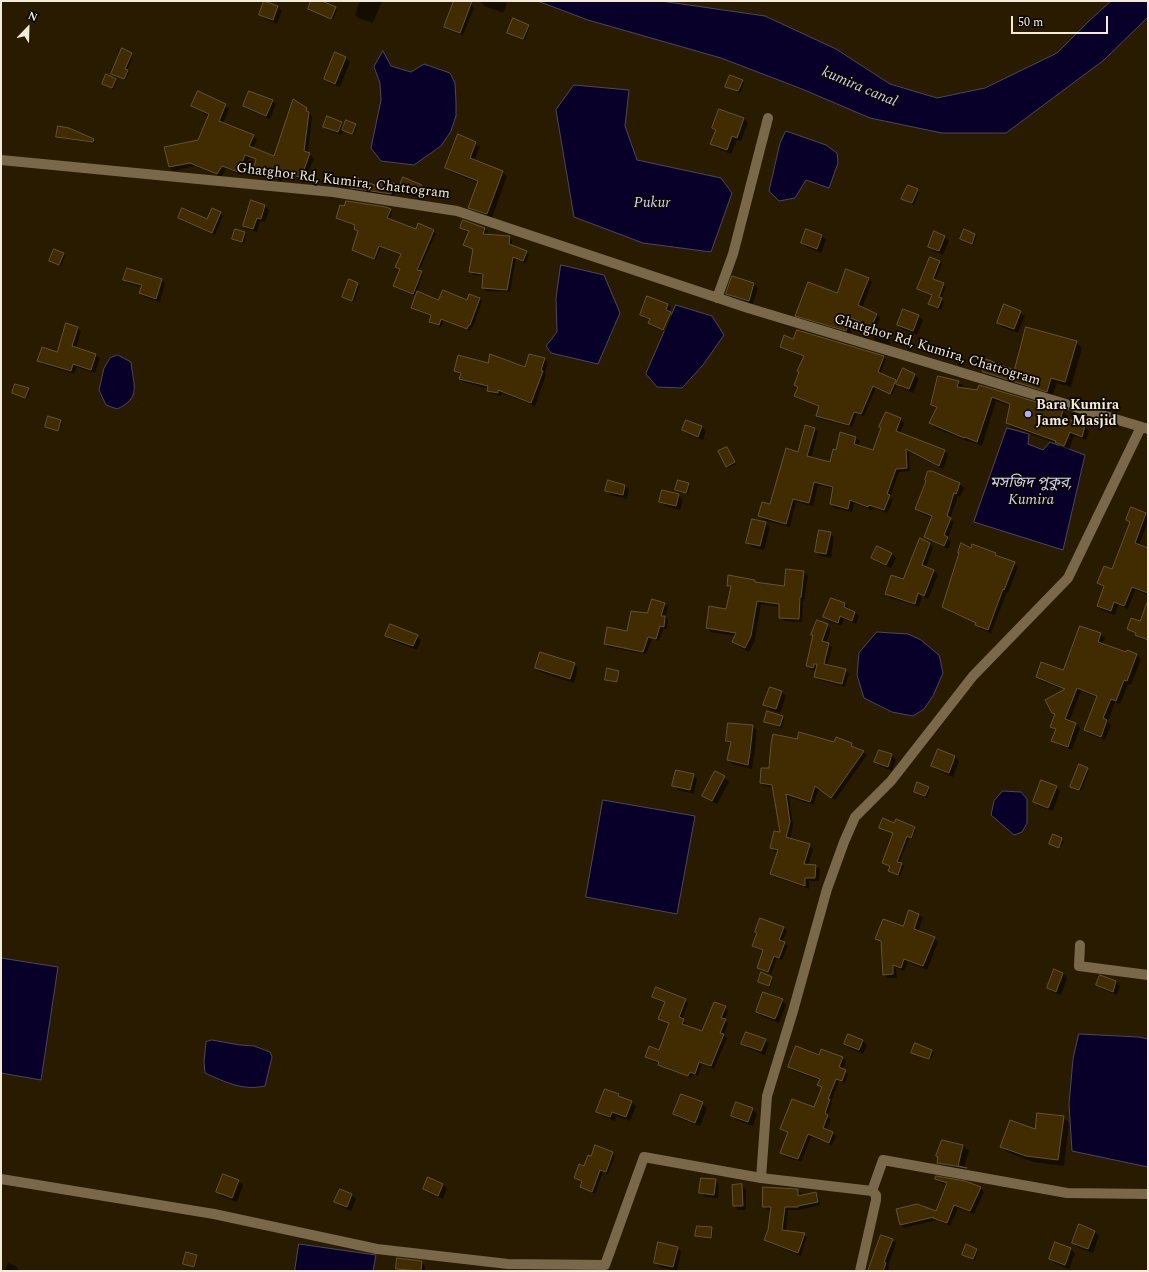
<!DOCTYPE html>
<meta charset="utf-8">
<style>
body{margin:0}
#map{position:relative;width:1149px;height:1272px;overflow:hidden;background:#291b00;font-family:Spectral,serif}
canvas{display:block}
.frame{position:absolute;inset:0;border:2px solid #f3ead9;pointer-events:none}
.north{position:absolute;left:8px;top:8px;width:40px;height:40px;-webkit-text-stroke:3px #0d0701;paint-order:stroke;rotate:23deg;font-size:11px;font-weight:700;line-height:16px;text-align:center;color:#f3ead9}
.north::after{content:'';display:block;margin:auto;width:14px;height:18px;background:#f3ead9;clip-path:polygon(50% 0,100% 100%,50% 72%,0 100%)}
.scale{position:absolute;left:1011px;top:16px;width:97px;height:18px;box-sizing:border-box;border:2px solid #f3ead9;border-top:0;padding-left:5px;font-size:12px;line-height:14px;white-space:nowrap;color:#f3ead9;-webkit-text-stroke:3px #0d0701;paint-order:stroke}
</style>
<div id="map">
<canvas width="1149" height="1272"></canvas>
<div class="frame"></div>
<div class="north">N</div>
<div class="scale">50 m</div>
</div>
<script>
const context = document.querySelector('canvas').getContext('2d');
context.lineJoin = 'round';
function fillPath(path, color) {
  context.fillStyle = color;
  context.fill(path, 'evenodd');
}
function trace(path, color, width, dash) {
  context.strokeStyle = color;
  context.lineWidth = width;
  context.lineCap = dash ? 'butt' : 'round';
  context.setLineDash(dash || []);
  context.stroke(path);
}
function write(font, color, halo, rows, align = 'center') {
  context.font = font + ' Spectral,"Noto Sans Bengali",serif';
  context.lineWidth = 3.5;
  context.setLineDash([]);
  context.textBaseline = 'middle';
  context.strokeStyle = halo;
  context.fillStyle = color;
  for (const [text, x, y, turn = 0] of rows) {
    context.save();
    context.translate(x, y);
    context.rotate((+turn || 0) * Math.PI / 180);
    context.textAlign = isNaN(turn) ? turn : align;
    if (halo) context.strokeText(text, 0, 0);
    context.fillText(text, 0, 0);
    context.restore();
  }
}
const water = new Path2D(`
 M 538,1 L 661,1 L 765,16 L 836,49 L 890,84 L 937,98 L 985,88 L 1057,53 L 1090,20 L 1111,1 L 1148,1 L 1148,17 L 1104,60 L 1006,133 L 942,133 L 870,118 L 802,89 L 721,58 L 588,20 Z
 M 383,51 L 391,66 L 411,72 L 424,64 L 450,73 L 455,83 L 456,102 L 456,116 L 451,131 L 441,146 L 414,165 L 381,161 L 371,148 L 381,100 L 380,83 L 374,67 Z
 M 574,85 L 629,90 L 625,126 L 637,160 L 721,178 L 732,193 L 711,252 L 643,243 L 574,217 L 556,110 Z
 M 786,131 L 826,145 L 837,153 L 838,163 L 829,188 L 806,180 L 795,198 L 779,201 L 769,191 L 780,143 Z
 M 561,265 L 604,275 L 620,313 L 598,364 L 551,353 L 546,346 L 557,332 L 556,299 Z
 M 676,305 L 712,316 L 724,335 L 703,365 L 682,388 L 657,387 L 646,374 Z
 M 118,355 L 131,362 C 133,384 142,398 117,409 L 106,405 L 99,390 L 104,368 L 110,358 Z
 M 1007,428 L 1029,434 L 1028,444 L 1043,450 L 1050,442 L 1085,455 L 1063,550 L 974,522 Z
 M 877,632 L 908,634 L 921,640 L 939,655 L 943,673 L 933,696 L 924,709 L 913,716 L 892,712 L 864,698 L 857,675 L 859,653 Z
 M 1003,791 L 1021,792 L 1027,799 L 1027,823 L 1022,832 L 1014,835 L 991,815 L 994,801 Z
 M 603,800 L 695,816 L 677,914 L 586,897 Z
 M 1,958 L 58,967 L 41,1080 L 1,1073 Z
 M 1079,1034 L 1139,1037 L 1148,1039 L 1148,1167 L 1072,1151 L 1069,1104 L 1073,1059 Z
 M 212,1040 L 240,1045 L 254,1046 L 270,1052 L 272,1057 L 265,1086 C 243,1091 225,1082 205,1073 L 204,1062 L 206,1042 Z
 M 299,1244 L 376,1255 L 373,1271 L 295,1271 Z`);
fillPath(water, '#080028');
trace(water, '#4e465d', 1);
fillPath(new Path2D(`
 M 313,1 L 318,1 L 336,9 L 337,10 L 333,20 L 311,11 L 309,9 Z
 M 360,1 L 385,1 L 384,3 L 382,1 L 373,23 L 358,18 L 355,15 Z
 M 455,1 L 463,1 L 471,4 L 474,8 L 463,35 L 448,30 L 445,26 Z
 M 480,1 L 504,1 L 507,4 L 503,13 L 484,6 Z
 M 265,2 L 278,7 L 282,11 L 277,24 L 265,19 L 260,15 Z
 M 528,26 L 530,27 L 525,40 L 508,33 Z
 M 132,54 L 133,55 L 127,71 L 129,72 L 125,80 L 114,75 Z
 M 335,54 L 346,58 L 350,62 L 340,87 L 329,83 L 325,79 Z
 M 115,79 L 117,81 L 113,89 L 103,84 Z
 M 742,81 L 744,83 L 740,93 L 726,86 Z
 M 272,101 L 276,104 L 270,119 L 247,109 L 244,106 Z
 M 225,105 L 229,109 L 223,124 L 253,136 L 257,140 L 253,148 L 275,158 L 306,109 L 312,117 L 308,153 L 314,158 L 305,181 L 285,173 L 281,182 L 258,171 L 255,167 L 257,160 L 249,158 L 242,175 L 226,169 L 221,177 L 195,166 L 173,171 L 169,167 L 199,141 L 209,116 L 196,109 L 192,106 Z
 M 720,110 L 744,119 L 748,123 L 741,141 L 737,140 L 731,154 L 716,148 L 712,144 L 716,131 L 713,128 Z
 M 328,117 L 342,122 L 345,126 L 355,125 L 357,127 L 354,135 L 344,130 L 341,135 L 327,130 L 324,126 Z
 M 57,136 L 93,140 L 95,142 L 95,143 L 59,138 Z
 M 475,143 L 480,147 L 474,161 L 502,172 L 507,176 L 492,218 L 473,212 L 469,208 L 478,183 L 451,172 L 446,168 Z
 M 394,184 L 398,188 L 394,197 L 355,191 L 352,188 L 380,188 Z
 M 422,186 L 426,190 L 422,199 L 404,192 L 400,187 Z
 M 917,190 L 919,192 L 914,205 L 902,199 Z
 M 252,202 L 265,206 L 269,210 L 265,222 L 260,221 L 257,232 L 248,229 L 244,226 Z
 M 390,209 L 392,212 L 389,220 L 417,230 L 433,231 L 436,233 L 419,271 L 423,274 L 417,292 L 439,302 L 467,301 L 480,298 L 482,301 L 473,327 L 472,327 L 470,331 L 444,320 L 441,327 L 432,324 L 430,321 L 431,316 L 415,310 L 412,308 L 416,296 L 396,288 L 394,286 L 401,270 L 397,267 L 401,255 L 381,248 L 376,260 L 356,252 L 353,249 L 359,232 L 355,229 L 356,226 L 339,220 L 337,218 Z
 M 220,213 L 223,216 L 215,235 L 182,221 L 179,218 L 208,220 Z
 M 461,228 L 485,229 L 488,231 L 486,235 L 510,237 L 512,240 L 512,246 L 526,252 L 529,255 L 526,263 L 516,259 L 510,292 L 486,291 L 483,288 L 484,276 L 473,275 L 471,272 L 474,250 L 464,245 L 470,232 L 464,230 Z
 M 236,230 L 247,234 L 244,243 L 234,239 Z
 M 807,230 L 822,236 L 826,240 L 821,253 L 806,247 L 802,243 Z
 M 965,231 L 977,236 L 973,245 L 961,239 Z
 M 945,237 L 949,241 L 943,255 L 933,251 L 929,247 Z
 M 63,254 L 65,256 L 61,266 L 52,262 Z
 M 939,262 L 942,264 L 935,281 L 943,284 L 946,287 L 941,299 L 944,302 L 941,310 L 932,307 L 929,304 L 932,296 L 920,291 L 918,289 Z
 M 733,277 L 754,284 L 758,288 L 753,304 L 731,298 L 727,293 Z
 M 868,279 L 872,282 L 862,308 L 877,314 L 880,318 L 875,329 L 855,321 L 850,334 L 800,319 L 796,315 Z
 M 124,280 L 162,280 L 165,283 L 160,302 L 144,297 L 140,293 L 142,287 L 128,283 Z
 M 349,281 L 360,286 L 354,302 L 343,297 Z
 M 668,304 L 671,307 L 669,313 L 673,316 L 666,332 L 652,326 L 649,323 L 650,320 L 644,318 L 641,315 Z
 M 1020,312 L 1025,316 L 1018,333 L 1002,327 L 998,323 Z
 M 918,316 L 923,320 L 917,335 L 902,329 L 898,325 Z
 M 66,324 L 78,328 L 81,331 L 76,348 L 96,355 L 100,358 L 95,373 L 77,367 L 74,374 L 42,364 L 38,360 L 57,353 Z
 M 798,331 L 884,357 L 886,359 L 880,374 L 895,380 L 898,383 L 915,374 L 919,379 L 913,393 L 902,388 L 897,384 L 892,395 L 876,388 L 864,416 L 857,414 L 852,427 L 820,419 L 818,416 L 820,407 L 798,398 L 795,396 L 799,388 L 795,385 L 800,372 L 804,357 L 783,349 L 781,347 L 794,340 Z
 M 874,337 L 890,342 L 891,345 L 875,340 L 874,339 Z
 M 1076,342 L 1082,348 L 1071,387 L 1057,383 L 1052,397 L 990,378 L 983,371 L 1014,371 Z
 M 544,359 L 548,362 L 545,374 L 546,375 L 535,406 L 502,393 L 501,396 L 492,394 L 488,390 L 489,389 L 464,382 L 460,379 L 461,375 L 455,371 L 488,364 L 526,368 Z
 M 958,382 L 963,386 L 962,389 L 1062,411 L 1067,415 L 1066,420 L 1085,426 L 1089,431 L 1086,440 L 1074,436 L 1069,450 L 1061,447 L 1058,444 L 1011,427 L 1007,423 L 1010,406 L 996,401 L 982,446 L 969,441 L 969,442 L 935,428 L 930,423 L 937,409 L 932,404 Z
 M 28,389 L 30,391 L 27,399 L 13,392 Z
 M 886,413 L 901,419 L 904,423 L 900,434 L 945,451 L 948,455 L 943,469 L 909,452 L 910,471 L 899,472 L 890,497 L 893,500 L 887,513 L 873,508 L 872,510 L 854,503 L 852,512 L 834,508 L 831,504 L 834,489 L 818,485 L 813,506 L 796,502 L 790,527 L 763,520 L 760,516 L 771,505 L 799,453 L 814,429 L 818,432 L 811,458 L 831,463 L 837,451 L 841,434 L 856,438 L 860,441 L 858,446 L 874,451 Z
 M 60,421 L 62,423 L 59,432 L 48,428 L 46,426 Z
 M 687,421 L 702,427 L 706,431 L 703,440 L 687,434 L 683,430 Z
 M 727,448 L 736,464 L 728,468 L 726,466 Z
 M 932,472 L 960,484 L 964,488 L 960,497 L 958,496 L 950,519 L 954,522 L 948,538 L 951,542 L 948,549 L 929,540 L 925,536 L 932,518 L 920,513 L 916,509 L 927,481 Z
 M 688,484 L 690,486 L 688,494 L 678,492 L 676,490 Z
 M 625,486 L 629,490 L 627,499 L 611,495 L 606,490 Z
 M 663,491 L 679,495 L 683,500 L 680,510 L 665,506 L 661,502 Z
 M 1132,508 L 1146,514 L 1148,516 L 1148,522 L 1139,545 L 1148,549 L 1148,595 L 1135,590 L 1128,609 L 1118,605 L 1115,615 L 1101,610 L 1098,606 L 1104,588 L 1098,583 L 1112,570 L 1130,523 L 1127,520 Z
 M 765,523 L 770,527 L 764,550 L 751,547 L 747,542 Z
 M 830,533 L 834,537 L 831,558 L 820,556 L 816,551 Z
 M 930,544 L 933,548 L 926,567 L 934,571 L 938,575 L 928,599 L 922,596 L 919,607 L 890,598 L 886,594 L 903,580 Z
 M 971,549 L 995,553 L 999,557 L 1014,563 L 1018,567 L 1008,593 L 1007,592 L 991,633 L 980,629 L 977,624 L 948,610 L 944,606 Z
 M 891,553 L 896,558 L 891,568 L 877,562 L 873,558 Z
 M 804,572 L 808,576 L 804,601 L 803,601 L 802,622 L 784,621 L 780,617 L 780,607 L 761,604 L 755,640 L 749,652 L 737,646 L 733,642 L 736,636 L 711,632 L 707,628 L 727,610 L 731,589 L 728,586 L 755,581 L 758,584 L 785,587 Z
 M 831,599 L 845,604 L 849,608 L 848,610 L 855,612 L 859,616 L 856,624 L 844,619 L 841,626 L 828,621 L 824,617 Z
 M 653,600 L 665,604 L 668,607 L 665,617 L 668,620 L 667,629 L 663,629 L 659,641 L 652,639 L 646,654 L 608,647 L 605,644 L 628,632 L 648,614 Z
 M 1148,618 L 1148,641 L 1139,638 L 1136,634 L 1128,629 Z
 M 817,621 L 828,625 L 831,629 L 826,643 L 832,647 L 827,666 L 845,670 L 849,674 L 845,687 L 819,680 L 815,676 L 816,671 L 811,670 L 807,666 Z
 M 1100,634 L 1105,638 L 1102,644 L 1126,653 L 1136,655 L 1141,659 L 1131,685 L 1128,684 L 1120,704 L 1115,702 L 1108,722 L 1111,725 L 1105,740 L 1089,734 L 1085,730 L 1098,698 L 1081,691 L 1069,722 L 1076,724 L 1080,728 L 1072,750 L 1057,744 L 1052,740 L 1056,731 L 1051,726 L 1065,690 L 1041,681 L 1037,677 L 1063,672 Z
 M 387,636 L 417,636 L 421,640 L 417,650 L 391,640 Z
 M 574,664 L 578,668 L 574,683 L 540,672 L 536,668 Z
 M 618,672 L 620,673 L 618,683 L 608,681 L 606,679 Z
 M 770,688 L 782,692 L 786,696 L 780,713 L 769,709 L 764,705 Z
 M 783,717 L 784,719 L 782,728 L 767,723 L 765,721 Z
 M 752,726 L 757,730 L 754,757 L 752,769 L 732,764 L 728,760 L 731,745 L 727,741 Z
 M 797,740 L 851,744 L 855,749 L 863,752 L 867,755 L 835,800 L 819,789 L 813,805 L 789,797 L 793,826 L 790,839 L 809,845 L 813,849 L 808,865 L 816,866 L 820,869 L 819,881 L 809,881 L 809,889 L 775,877 L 771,874 L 779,852 L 775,852 L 771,848 L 781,834 L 773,787 L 764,786 L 761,783 L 770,770 Z
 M 880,751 L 892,755 L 896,760 L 892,771 L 880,766 L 875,762 Z
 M 955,756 L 959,761 L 953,777 L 937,770 L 932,766 Z
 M 1087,769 L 1089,771 L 1081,791 L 1073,788 L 1071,787 Z
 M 716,773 L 724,777 L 729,782 L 717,804 L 708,800 L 704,795 Z
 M 693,775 L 697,779 L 694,794 L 678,790 L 674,786 Z
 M 1056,786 L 1060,791 L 1053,811 L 1038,806 L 1034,802 Z
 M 928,787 L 930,789 L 927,798 L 915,792 Z
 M 895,824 L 914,828 L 916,830 L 912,839 L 909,838 L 899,863 L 904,866 L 900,876 L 891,873 L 889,871 L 891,867 L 883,863 L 894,834 L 882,829 Z
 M 1054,836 L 1064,841 L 1060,849 L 1050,844 Z
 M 919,915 L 923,918 L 918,932 L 934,938 L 938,942 L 927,970 L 908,962 L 904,971 L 896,968 L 897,978 L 887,978 L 884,974 L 882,943 L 876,938 L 903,928 Z
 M 784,928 L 787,931 L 782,942 L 788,946 L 782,960 L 777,958 L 771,974 L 761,971 L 758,967 L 764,952 L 756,949 L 753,946 Z
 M 1063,973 L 1067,978 L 1061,995 L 1052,992 L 1048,988 Z
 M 1101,977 L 1116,982 L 1120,986 L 1117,995 L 1102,989 L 1098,985 Z
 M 772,978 L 773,979 L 770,988 L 759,982 Z
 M 653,997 L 685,1000 L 688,1003 L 682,1020 L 686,1023 L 685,1026 L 703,1033 L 725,1007 L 728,1010 L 725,1020 L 728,1023 L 724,1035 L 727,1038 L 714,1069 L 702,1064 L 698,1076 L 693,1074 L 691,1078 L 662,1067 L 659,1064 L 649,1060 L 646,1057 L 659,1051 L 670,1024 L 663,1021 L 660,1018 L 665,1003 L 657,1000 Z
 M 782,1000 L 786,1005 L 779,1023 L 761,1016 L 757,1012 Z
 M 765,1040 L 769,1044 L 765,1055 L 747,1048 L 743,1044 Z
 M 863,1041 L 867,1045 L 863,1054 L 849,1048 L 845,1044 Z
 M 915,1044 L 934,1052 L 931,1060 L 912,1052 Z
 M 820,1056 L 843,1058 L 846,1061 L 842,1070 L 848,1074 L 845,1083 L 839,1081 L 831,1102 L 832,1103 L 828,1116 L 831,1119 L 826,1131 L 833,1133 L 836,1136 L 832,1145 L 811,1137 L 801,1162 L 785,1156 L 782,1153 L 789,1133 L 782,1128 L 815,1109 L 822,1089 L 819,1085 L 820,1081 L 792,1070 L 789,1067 Z
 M 606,1090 L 619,1095 L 622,1098 L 631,1102 L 636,1106 L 630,1121 L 616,1116 L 615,1121 L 602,1116 L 597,1112 Z
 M 702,1103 L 707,1108 L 700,1126 L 678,1118 L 674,1114 Z
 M 736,1103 L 753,1109 L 757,1114 L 753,1126 L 736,1120 L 732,1115 Z
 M 1063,1117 L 1069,1123 L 1064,1166 L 1033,1162 L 1007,1152 L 1002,1146 Z
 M 943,1141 L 963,1146 L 969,1151 L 964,1168 L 970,1173 L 944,1169 L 938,1163 Z
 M 612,1153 L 615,1156 L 608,1174 L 603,1172 L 595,1194 L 584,1189 L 581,1187 L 582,1182 L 575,1177 L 584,1167 Z
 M 936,1179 L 980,1188 L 984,1192 L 974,1214 L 958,1208 L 950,1226 L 937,1220 L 904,1228 L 901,1225 L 897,1210 L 937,1212 L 947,1185 L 939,1182 Z
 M 715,1180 L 719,1185 L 718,1198 L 705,1197 L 700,1192 Z
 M 238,1181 L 243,1185 L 237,1202 L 221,1196 L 217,1192 Z
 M 443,1184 L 447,1189 L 443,1199 L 428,1193 L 424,1189 Z
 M 742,1185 L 746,1190 L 746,1210 L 738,1210 L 734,1206 Z
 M 341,1190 L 352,1195 L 356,1199 L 351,1211 L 340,1206 L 336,1202 Z
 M 797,1190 L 801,1193 L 801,1196 L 815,1194 L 819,1197 L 820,1205 L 800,1210 L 788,1210 L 786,1231 L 804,1234 L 807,1237 L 801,1256 L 769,1243 L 765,1240 L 769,1230 L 772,1210 L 767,1210 L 764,1206 Z
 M 711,1228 L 713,1230 L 712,1239 L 698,1237 L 696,1235 Z
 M 1095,1232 L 1099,1236 L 1093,1253 L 1077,1247 L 1073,1243 Z
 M 892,1240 L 896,1243 L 888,1266 L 889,1267 L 888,1271 L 869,1271 Z
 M 1056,1244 L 1071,1249 L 1075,1254 L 1069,1269 L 1054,1263 L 1050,1259 Z
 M 677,1248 L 681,1252 L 677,1271 L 659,1267 L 655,1263 Z
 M 976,1249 L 978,1251 L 975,1261 L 963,1255 Z
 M 196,1256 L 198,1257 L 195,1268 L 186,1266 L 184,1264 Z
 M 421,1262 L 425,1266 L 425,1271 L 399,1271 L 397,1269 Z
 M 8,1263 L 16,1266 L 20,1271 L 4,1271 Z`), '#0007');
const building = new Path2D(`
 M 264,1 L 278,6 L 273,20 L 259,15 Z
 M 311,1 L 322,1 L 336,7 L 331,19 L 308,9 Z
 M 454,1 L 472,1 L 460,33 L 444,27 Z
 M 513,18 L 529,25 L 523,39 L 507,33 Z
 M 122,48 L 132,53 L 125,69 L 128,70 L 124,79 L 111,74 Z
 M 335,52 L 346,57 L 335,84 L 324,79 Z
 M 106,74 L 116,79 L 112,88 L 102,84 Z
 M 730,75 L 743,80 L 738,91 L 725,87 Z
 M 198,91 L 226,104 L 219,121 L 254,135 L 249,146 L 274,156 L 293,99 L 307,108 L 306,111 L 309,112 L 304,151 L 310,153 L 301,178 L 281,170 L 278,179 L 254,167 L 256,159 L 245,155 L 238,172 L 222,166 L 217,174 L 190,163 L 169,167 L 164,147 L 198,140 L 209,114 L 191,106 Z
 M 249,91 L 273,100 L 266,116 L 243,106 Z
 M 719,109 L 744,118 L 737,138 L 732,136 L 727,150 L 710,144 L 716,130 L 712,128 Z
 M 327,116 L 342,122 L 338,132 L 323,127 Z
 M 346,120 L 356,124 L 352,134 L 342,130 Z
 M 58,126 L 69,128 L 94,139 L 93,142 L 56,137 Z
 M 458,134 L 476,142 L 470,158 L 503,171 L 487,214 L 468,208 L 478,181 L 445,168 Z
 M 355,177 L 379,187 L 382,179 L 395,184 L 391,194 L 351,188 Z
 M 403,177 L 422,185 L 418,195 L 399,188 Z
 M 908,185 L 918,189 L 912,203 L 901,199 Z
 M 251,200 L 265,205 L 261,219 L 257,218 L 253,229 L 243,226 Z
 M 346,201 L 386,207 L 391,209 L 387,218 L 416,229 L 418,223 L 434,230 L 417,270 L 422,271 L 413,294 L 393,286 L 400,269 L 395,267 L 401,254 L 379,246 L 374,259 L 352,250 L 358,231 L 354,229 L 355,225 L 336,218 L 340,205 L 344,206 Z
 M 182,208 L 207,219 L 212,208 L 221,212 L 212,233 L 178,218 Z
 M 463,220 L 485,228 L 483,234 L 510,236 L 509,244 L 527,251 L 523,261 L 513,257 L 507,290 L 482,288 L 483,274 L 469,272 L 473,249 L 463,245 L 469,231 L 460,228 Z
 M 235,229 L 245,232 L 242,242 L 232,239 Z
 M 806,229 L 822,235 L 817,249 L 801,243 Z
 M 964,229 L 975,234 L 972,244 L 960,239 Z
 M 934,231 L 945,236 L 939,251 L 928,247 Z
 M 54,249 L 64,253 L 59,265 L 49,261 Z
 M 930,257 L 940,261 L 933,279 L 944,283 L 939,297 L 942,298 L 938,308 L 928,304 L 932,295 L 917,289 Z
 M 127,268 L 162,279 L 156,299 L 139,293 L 142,285 L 123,280 Z
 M 846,269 L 869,278 L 858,305 L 877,314 L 871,327 L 851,318 L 846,331 L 795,316 L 808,282 L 837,293 Z
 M 732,276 L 754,283 L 749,301 L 726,294 Z
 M 349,279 L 358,283 L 352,301 L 342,297 Z
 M 443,290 L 467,300 L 469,294 L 480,298 L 470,325 L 469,325 L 467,329 L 441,319 L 439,325 L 429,322 L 431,315 L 411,308 L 417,291 L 438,300 Z
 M 647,296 L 668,304 L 666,310 L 671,312 L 663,330 L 648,323 L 650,319 L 640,315 Z
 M 1004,304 L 1021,311 L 1014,329 L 997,323 Z
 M 903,309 L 919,315 L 913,331 L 897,325 Z
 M 66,323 L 78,327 L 72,346 L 96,354 L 91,370 L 73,364 L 71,371 L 37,361 L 42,347 L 57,352 Z
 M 1026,327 L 1077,341 L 1065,382 L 1051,378 L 1047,392 L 983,372 L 982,371 L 986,359 L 1014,370 Z
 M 797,330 L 884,356 L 878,372 L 896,380 L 890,394 L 873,386 L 861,414 L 854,412 L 849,425 L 816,416 L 819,406 L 794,396 L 798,387 L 794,385 L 799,372 L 797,371 L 804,356 L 780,347 L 784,335 L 793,339 Z
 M 490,354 L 525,367 L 529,354 L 545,358 L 541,370 L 543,371 L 531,403 L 498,390 L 498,393 L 487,391 L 488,386 L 459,379 L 461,373 L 454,371 L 458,355 L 488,363 Z
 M 903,368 L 915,374 L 909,389 L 896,384 Z
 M 938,376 L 959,381 L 957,387 L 977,390 L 979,385 L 1063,410 L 1061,417 L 1085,425 L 1082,437 L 1070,432 L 1064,446 L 1055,442 L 1056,441 L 1006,423 L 1010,404 L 992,397 L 977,442 L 965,437 L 964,438 L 929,423 L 937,407 L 931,405 Z
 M 15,384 L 29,388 L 25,398 L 12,393 Z
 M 886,412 L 901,418 L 896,431 L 945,450 L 939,466 L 906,449 L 907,468 L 896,469 L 887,494 L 890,495 L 884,510 L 869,505 L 868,507 L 850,500 L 848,509 L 830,504 L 833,487 L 814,482 L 809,503 L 793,499 L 786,524 L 758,516 L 762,502 L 770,504 L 786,448 L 798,452 L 805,425 L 815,428 L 807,456 L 830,462 L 833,449 L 836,450 L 840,432 L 856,437 L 854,444 L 873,450 L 881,428 L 879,427 Z
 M 48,416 L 61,420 L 58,431 L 45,427 Z
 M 686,420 L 702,426 L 698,437 L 682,430 Z
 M 727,447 L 735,462 L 726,467 L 718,451 Z
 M 928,471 L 932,471 L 960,483 L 956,494 L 954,493 L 947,516 L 951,518 L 944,535 L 948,537 L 944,546 L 924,537 L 932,516 L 915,509 L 926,481 L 925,480 Z
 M 608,480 L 625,485 L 623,495 L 605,491 Z
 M 678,480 L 689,483 L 686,493 L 675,490 Z
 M 662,490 L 679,494 L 676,506 L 659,502 Z
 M 1131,507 L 1146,513 L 1135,543 L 1148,548 L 1148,593 L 1132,587 L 1124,606 L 1114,602 L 1111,611 L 1097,606 L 1104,586 L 1097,583 L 1104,566 L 1112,569 L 1130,522 L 1126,520 Z
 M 752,519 L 766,522 L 760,546 L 746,543 Z
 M 819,530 L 831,532 L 826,554 L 815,552 Z
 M 920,538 L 930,543 L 922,565 L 934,570 L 924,596 L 918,593 L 915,604 L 885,594 L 891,575 L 903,579 Z
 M 961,543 L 971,548 L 972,544 L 996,553 L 995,555 L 1015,562 L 1004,590 L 1003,589 L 988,630 L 975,625 L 976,623 L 942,607 L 959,553 L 958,553 Z
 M 877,546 L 892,553 L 886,565 L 871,558 Z
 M 786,569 L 804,571 L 801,597 L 800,597 L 799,619 L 779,618 L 779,604 L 757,601 L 751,636 L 745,648 L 732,642 L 736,633 L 706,628 L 709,606 L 726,609 L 731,586 L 727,586 L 728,575 L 755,580 L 755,582 L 784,586 Z
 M 831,598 L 845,603 L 844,607 L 855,612 L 852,621 L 840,616 L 838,623 L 823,617 Z
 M 652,599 L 665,603 L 661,616 L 665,616 L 664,627 L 660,626 L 656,639 L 648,637 L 643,652 L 604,644 L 607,627 L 627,631 L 631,611 L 647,613 Z
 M 1147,603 L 1148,603 L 1148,640 L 1135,635 L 1136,633 L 1127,629 L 1131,618 L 1140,621 Z
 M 817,620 L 828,624 L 822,641 L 829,643 L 824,664 L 846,669 L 842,684 L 814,677 L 817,664 L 814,664 L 813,668 L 806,666 L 813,635 L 811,635 Z
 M 390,624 L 418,635 L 413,646 L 385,636 Z
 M 1080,626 L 1101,633 L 1098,642 L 1126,652 L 1127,650 L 1137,654 L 1127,681 L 1124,680 L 1116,701 L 1111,699 L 1103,718 L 1107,720 L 1101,737 L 1084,730 L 1097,696 L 1077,688 L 1065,719 L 1076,723 L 1068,747 L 1051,741 L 1056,729 L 1050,727 L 1055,714 L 1052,713 L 1045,700 L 1065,689 L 1036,677 L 1041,662 L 1063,670 Z
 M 540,652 L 575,663 L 570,679 L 535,668 Z
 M 607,668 L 619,671 L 617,682 L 605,680 Z
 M 770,687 L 782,691 L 776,709 L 763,705 Z
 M 767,711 L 783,716 L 780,726 L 764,722 Z
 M 728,723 L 753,725 L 750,752 L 748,765 L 727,760 L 731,742 L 726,741 Z
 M 799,732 L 834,742 L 836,737 L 852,743 L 851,746 L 864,751 L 831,798 L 815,786 L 810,802 L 786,794 L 790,822 L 786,837 L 810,844 L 804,864 L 816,865 L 815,878 L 805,878 L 805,886 L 770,874 L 778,850 L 770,848 L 774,831 L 780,832 L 772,785 L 760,783 L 761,768 L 769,768 L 771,744 L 773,734 L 797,739 Z
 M 938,749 L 955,756 L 949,773 L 931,766 Z
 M 879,750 L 892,754 L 888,767 L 874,762 Z
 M 1079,764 L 1088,768 L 1079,790 L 1070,787 Z
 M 676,770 L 694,774 L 690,790 L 672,786 Z
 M 715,771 L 725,776 L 712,801 L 702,796 Z
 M 1041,780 L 1057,786 L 1048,808 L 1033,802 Z
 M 917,782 L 929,787 L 925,796 L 914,792 Z
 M 883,818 L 894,823 L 896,819 L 915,827 L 911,838 L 907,836 L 897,862 L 902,863 L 898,875 L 888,871 L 890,866 L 882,863 L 893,833 L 879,828 Z
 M 1053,834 L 1062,838 L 1059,848 L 1049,844 Z
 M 909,910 L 919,914 L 914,929 L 935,937 L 923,966 L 904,959 L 901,968 L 893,965 L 893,974 L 883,975 L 881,941 L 875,939 L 883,919 L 903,926 Z
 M 760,918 L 784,927 L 779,940 L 785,942 L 779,958 L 774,956 L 768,972 L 757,968 L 763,950 L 752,946 L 757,933 L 755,932 Z
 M 1054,969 L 1063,973 L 1056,992 L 1047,988 Z
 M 761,972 L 772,977 L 769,986 L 758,982 Z
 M 1100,975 L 1116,981 L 1113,992 L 1096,985 Z
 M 656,987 L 686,999 L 679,1017 L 684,1019 L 682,1024 L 702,1031 L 714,1002 L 726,1006 L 721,1018 L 726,1019 L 720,1033 L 724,1034 L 711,1066 L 699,1062 L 695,1074 L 690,1072 L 688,1076 L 658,1065 L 659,1062 L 645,1057 L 649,1046 L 659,1050 L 669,1023 L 658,1019 L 665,1002 L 652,997 Z
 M 763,992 L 783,999 L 775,1019 L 756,1012 Z
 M 746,1032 L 766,1039 L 761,1051 L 741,1044 Z
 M 848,1034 L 863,1040 L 859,1050 L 844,1044 Z
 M 915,1043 L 932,1050 L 929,1059 L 911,1053 Z
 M 796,1046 L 819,1055 L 821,1049 L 843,1057 L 839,1067 L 846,1070 L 842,1081 L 836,1079 L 828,1099 L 830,1099 L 825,1113 L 828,1115 L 823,1128 L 833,1132 L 829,1143 L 808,1134 L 798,1159 L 780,1153 L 788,1132 L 780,1129 L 792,1099 L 814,1107 L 822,1087 L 817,1085 L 820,1079 L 788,1067 Z
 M 605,1089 L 619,1094 L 618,1096 L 632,1101 L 626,1117 L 612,1112 L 610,1117 L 596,1112 Z
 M 681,1094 L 703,1102 L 695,1123 L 673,1114 Z
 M 736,1102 L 753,1108 L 748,1122 L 731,1116 Z
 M 1037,1113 L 1064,1116 L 1058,1160 L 1026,1156 L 1000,1147 L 1010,1120 L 1035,1129 Z
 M 942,1140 L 963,1145 L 958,1166 L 967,1168 L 937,1163 L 938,1157 L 936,1156 Z
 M 595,1145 L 613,1152 L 606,1172 L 600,1170 L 592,1192 L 580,1187 L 582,1181 L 574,1178 L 579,1164 L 584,1166 L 588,1155 L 591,1156 Z
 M 223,1174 L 239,1180 L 232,1198 L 216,1192 Z
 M 936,1176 L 965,1181 L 981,1187 L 970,1211 L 954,1205 L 947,1223 L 933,1218 L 934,1217 L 900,1225 L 896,1209 L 917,1204 L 936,1211 L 947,1183 L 935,1179 Z
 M 428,1177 L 443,1184 L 438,1196 L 423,1189 Z
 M 701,1178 L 716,1179 L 714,1195 L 699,1193 Z
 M 742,1184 L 743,1206 L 733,1206 L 732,1185 Z
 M 763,1187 L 798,1189 L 798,1196 L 816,1192 L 818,1202 L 798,1206 L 798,1207 L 785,1207 L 782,1230 L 805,1233 L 798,1253 L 764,1240 L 768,1230 L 771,1207 L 763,1207 Z
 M 340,1189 L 352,1194 L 347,1207 L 334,1202 Z
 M 1079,1224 L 1095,1231 L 1088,1249 L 1072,1243 Z
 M 697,1226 L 712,1227 L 711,1238 L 695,1236 Z
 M 881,1235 L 893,1239 L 884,1262 L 886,1263 L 883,1271 L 868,1271 Z
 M 658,1242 L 678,1247 L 673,1267 L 654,1263 Z
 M 1055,1242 L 1071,1248 L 1065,1265 L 1049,1259 Z
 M 966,1244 L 977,1249 L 973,1259 L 962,1255 Z
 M 186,1252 L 197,1255 L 194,1267 L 183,1264 Z
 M 397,1258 L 422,1261 L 421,1271 L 396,1269 Z`);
fillPath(building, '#402c00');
trace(building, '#625335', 1);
trace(new Path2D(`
 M 1,160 L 333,192 L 457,211 L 748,308 L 1148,429
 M 717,298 L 733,254 L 768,118
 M 1080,945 L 1079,966 L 1148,975
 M 761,1178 L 767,1096 L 793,1011 L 827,889 L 844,842 L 855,817 L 891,781 L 973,676 L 1068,578 L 1141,427
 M 1,1179 L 214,1214 L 377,1249 L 508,1264 L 605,1265 L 644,1157 L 761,1178 L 872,1191 L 876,1195 L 876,1200 L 860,1271
 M 872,1191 L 883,1160 L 1067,1193 L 1148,1194`), '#79684a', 10);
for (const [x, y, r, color] of [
 [1028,414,4,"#b1adfa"]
]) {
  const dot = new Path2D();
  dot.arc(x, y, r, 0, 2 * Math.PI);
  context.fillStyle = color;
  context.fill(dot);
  trace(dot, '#0d0701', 1.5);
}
write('14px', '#f3ead9', '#0d0701', [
 ["Ghatghor Rd, Kumira, Chattogram",343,182,7],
 ["Ghatghor Rd, Kumira, Chattogram",937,351,17]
]);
write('bold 14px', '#f3ead9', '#0d0701', [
 ["Bara Kumira",1036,406],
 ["Jame Masjid",1036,422]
], 'left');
write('italic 15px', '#cfcff8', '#0d0701', [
 ["kumira canal",859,88,23],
 ["Pukur",652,204],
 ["মসজিদ পুকুর,",1031,484],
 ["Kumira",1031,501]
]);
</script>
